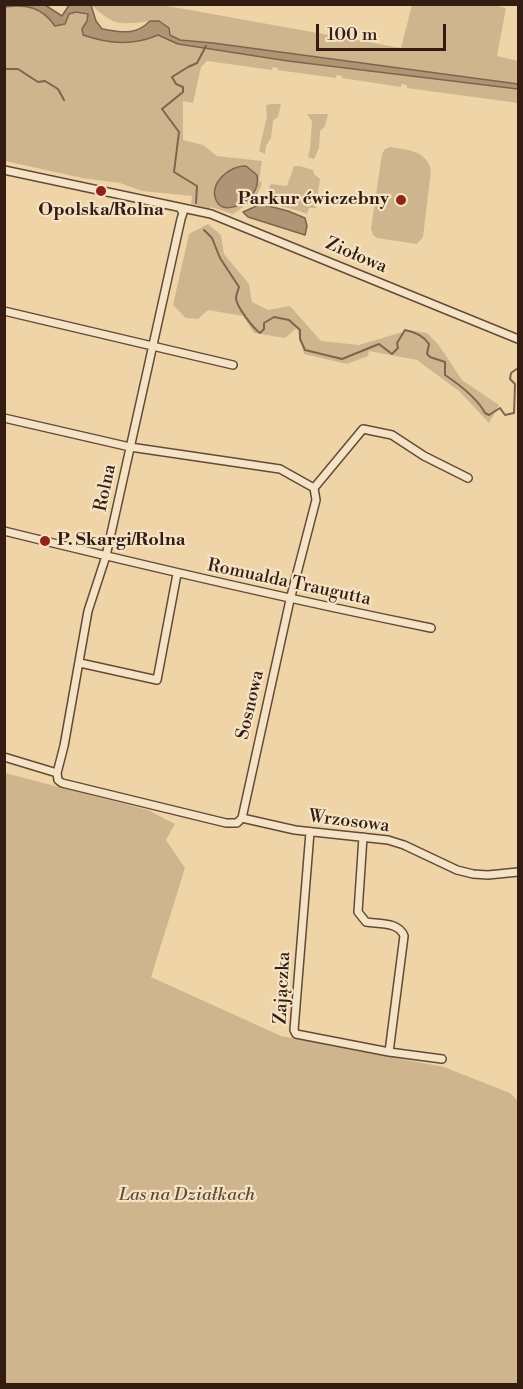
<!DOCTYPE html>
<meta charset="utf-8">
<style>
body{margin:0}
#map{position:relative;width:523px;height:1389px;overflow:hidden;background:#efd4a7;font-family:"Libre Bodoni",serif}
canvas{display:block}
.frame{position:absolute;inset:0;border:6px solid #331c12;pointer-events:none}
.scale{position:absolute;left:316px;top:24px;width:130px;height:27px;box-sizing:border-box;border:3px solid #331c12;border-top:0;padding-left:8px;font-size:18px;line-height:21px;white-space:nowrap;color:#331c12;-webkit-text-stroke:4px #f5e3c6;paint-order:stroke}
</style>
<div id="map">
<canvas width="523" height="1389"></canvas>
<div class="frame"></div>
<div class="scale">100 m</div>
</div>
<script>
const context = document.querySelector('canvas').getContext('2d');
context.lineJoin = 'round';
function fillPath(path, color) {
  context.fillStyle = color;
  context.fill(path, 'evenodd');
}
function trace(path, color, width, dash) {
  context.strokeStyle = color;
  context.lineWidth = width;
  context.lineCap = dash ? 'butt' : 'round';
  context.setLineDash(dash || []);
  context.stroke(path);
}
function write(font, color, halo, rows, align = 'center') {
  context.font = font + ' "Libre Bodoni",serif';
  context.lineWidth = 4.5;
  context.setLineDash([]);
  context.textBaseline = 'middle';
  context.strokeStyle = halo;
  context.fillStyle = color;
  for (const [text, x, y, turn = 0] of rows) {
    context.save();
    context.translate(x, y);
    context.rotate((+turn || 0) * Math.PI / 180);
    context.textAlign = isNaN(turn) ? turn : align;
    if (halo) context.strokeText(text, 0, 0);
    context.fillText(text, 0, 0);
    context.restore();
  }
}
fillPath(new Path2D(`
 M 18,5 C 35,6 45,12 55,26 C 66,16 73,9 89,14 L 87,21 L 82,29 L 83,35 C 113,46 129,46 158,35 L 178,44 L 204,48 L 288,61 L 518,89 L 518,103 L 407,88 L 407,85 L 402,84 L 401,87 L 342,78 L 342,76 L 337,75 L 336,78 L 277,70 L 278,68 L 273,67 L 272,70 L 207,61 L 201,67 L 193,103 L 183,101 L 183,140 L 203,145 L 217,156 L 262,161 L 259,181 L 262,182 C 258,199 246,205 233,214 L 211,207 L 209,209 L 191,204 L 192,196 L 142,191 L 120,183 L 82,178 L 5,161 L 5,7 ZM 240,166 L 257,175 L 259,182 L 256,189 L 215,195 C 218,181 224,169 240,166 Z
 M 91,5 L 162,5 L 401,48 L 412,5 L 493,5 L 506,8 L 497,56 L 518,61 L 518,84 L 213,43 L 180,40 L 150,21 C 119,25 115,26 91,5 Z
 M 272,104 L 281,104 L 278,117 L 273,121 L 271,138 L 266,146 L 265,154 L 259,151 L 267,116 L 266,105 Z
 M 307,114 L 328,114 L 325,126 L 320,131 L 319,148 L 314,159 L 308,157 L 310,149 L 312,121 Z
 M 390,147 C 408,150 426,150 431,170 L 423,237 L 417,244 L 377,238 L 373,235 L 371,229 L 382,154 L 385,149 Z
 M 294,166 L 300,166 L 313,170 L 314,174 L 320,179 L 316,208 L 309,208 L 307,214 C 293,208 279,207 265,201 L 267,192 L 271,184 L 287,186 Z
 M 208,224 L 221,235 L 224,254 L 249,284 L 252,302 L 268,310 L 290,306 L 321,341 L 359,345 L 409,330 L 427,333 L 438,344 L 462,380 L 499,405 L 489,423 L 459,391 L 417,360 L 369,351 L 368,356 L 347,364 L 304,354 L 297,328 L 285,338 L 254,333 L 243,316 L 208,310 L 198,319 L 186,318 L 173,305 L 189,234 Z
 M 5,773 L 148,810 L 175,824 L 166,840 L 185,868 L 151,977 L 281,1036 L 444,1067 L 510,1093 L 518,1101 L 518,1384 L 5,1384 Z`), '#cfb58e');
const water = new Path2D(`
 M 4,5 L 45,5 L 62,16 L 69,5 L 91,5 L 96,21 L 102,29 C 122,32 135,36 150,21 L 159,21 L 169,28 L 170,35 L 180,40 L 213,43 L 518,84 L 518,89 L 288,61 L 204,48 L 178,44 L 158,35 C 133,46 109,44 83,35 L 82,29 L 87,21 L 88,14 L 76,12 L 69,14 L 65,24 L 55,26 C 42,7 26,4 5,7 Z
 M 246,166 L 257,175 C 259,185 256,192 248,199 C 240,206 222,214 216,200 C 209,183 230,165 246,166 Z
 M 261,204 L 288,211 L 305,218 L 307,226 L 305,235 L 248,217 L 243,212 Z`);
fillPath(water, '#af9574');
trace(water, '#7d654d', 1.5);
trace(new Path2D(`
 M 4,69 L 18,69 L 38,82 L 45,81 L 58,89 L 64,100
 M 196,203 L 197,186 L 174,172 L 179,132 L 162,109 L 183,92 L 183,87 L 176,84 L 172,77 L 188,67 L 197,63 L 206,46
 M 204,230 L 212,238 L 220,258 L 239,287 C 238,291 236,294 236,298 C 236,306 253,328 260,333 L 264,329 L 264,323 L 274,317 L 289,320 L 300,330 L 300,339 L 305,350 L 342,359 L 379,344 L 392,354 L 398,348 L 397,343 L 405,330 C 415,332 424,336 429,344 L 427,354 L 430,357 L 445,362 L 445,375 C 460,385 477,398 485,413 L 489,415 L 500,408 L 505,415 L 514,413 L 515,384 L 510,379 L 511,373 L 518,368`), '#7d654d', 2);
const minor = new Path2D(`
 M 4,170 L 211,214 L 518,339
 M 4,311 L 233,365
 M 4,418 L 130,447 L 280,469 L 314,488
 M 314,488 L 363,429 L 392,435 L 424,456 L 468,478
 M 4,531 C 146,566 288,599 431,628
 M 80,663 L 157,680 L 177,574
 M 4,757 L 57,773
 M 57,773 L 64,746 L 88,611 L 106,556 L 181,219 L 183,213 L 180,208
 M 57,773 L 58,780 L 62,783 L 226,823 L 237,823 L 242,818
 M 242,818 L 290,600 L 316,500 L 314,488
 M 242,818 L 295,830 L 388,840 L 404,845 L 457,870 L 473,874 L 488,875 L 518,872
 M 310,832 L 294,1030 L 296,1034 L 389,1052 L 442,1059
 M 363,837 L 358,912 L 366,922 C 380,924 399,922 404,936 L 389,1052`);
trace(minor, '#624a37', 10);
trace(minor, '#f5e3c6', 7);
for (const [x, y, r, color] of [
 [101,191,6,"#8f2418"],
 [401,200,6,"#8f2418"],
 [45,541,6,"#8f2418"]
]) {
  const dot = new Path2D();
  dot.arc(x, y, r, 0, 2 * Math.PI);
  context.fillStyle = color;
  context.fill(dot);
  trace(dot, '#f5e3c6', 2);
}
write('bold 18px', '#331c12', '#f5e3c6', [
 ["Parkur ćwiczebny",389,200],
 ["Opolska/Rolna",101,211,"center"],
 ["P. Skargi/Rolna",57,541,"left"]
], 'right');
write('18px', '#331c12', '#f5e3c6', [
 ["Ziołowa",356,256,23],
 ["Rolna",106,488,-78],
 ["Romualda Traugutta",289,583,12],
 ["Sosnowa",251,705,-77],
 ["Wrzosowa",349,822,7],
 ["Zajączka",283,988,-87]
]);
write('italic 18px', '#624a37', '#f5e3c6', [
 ["Las na Działkach",187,1196]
]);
</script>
